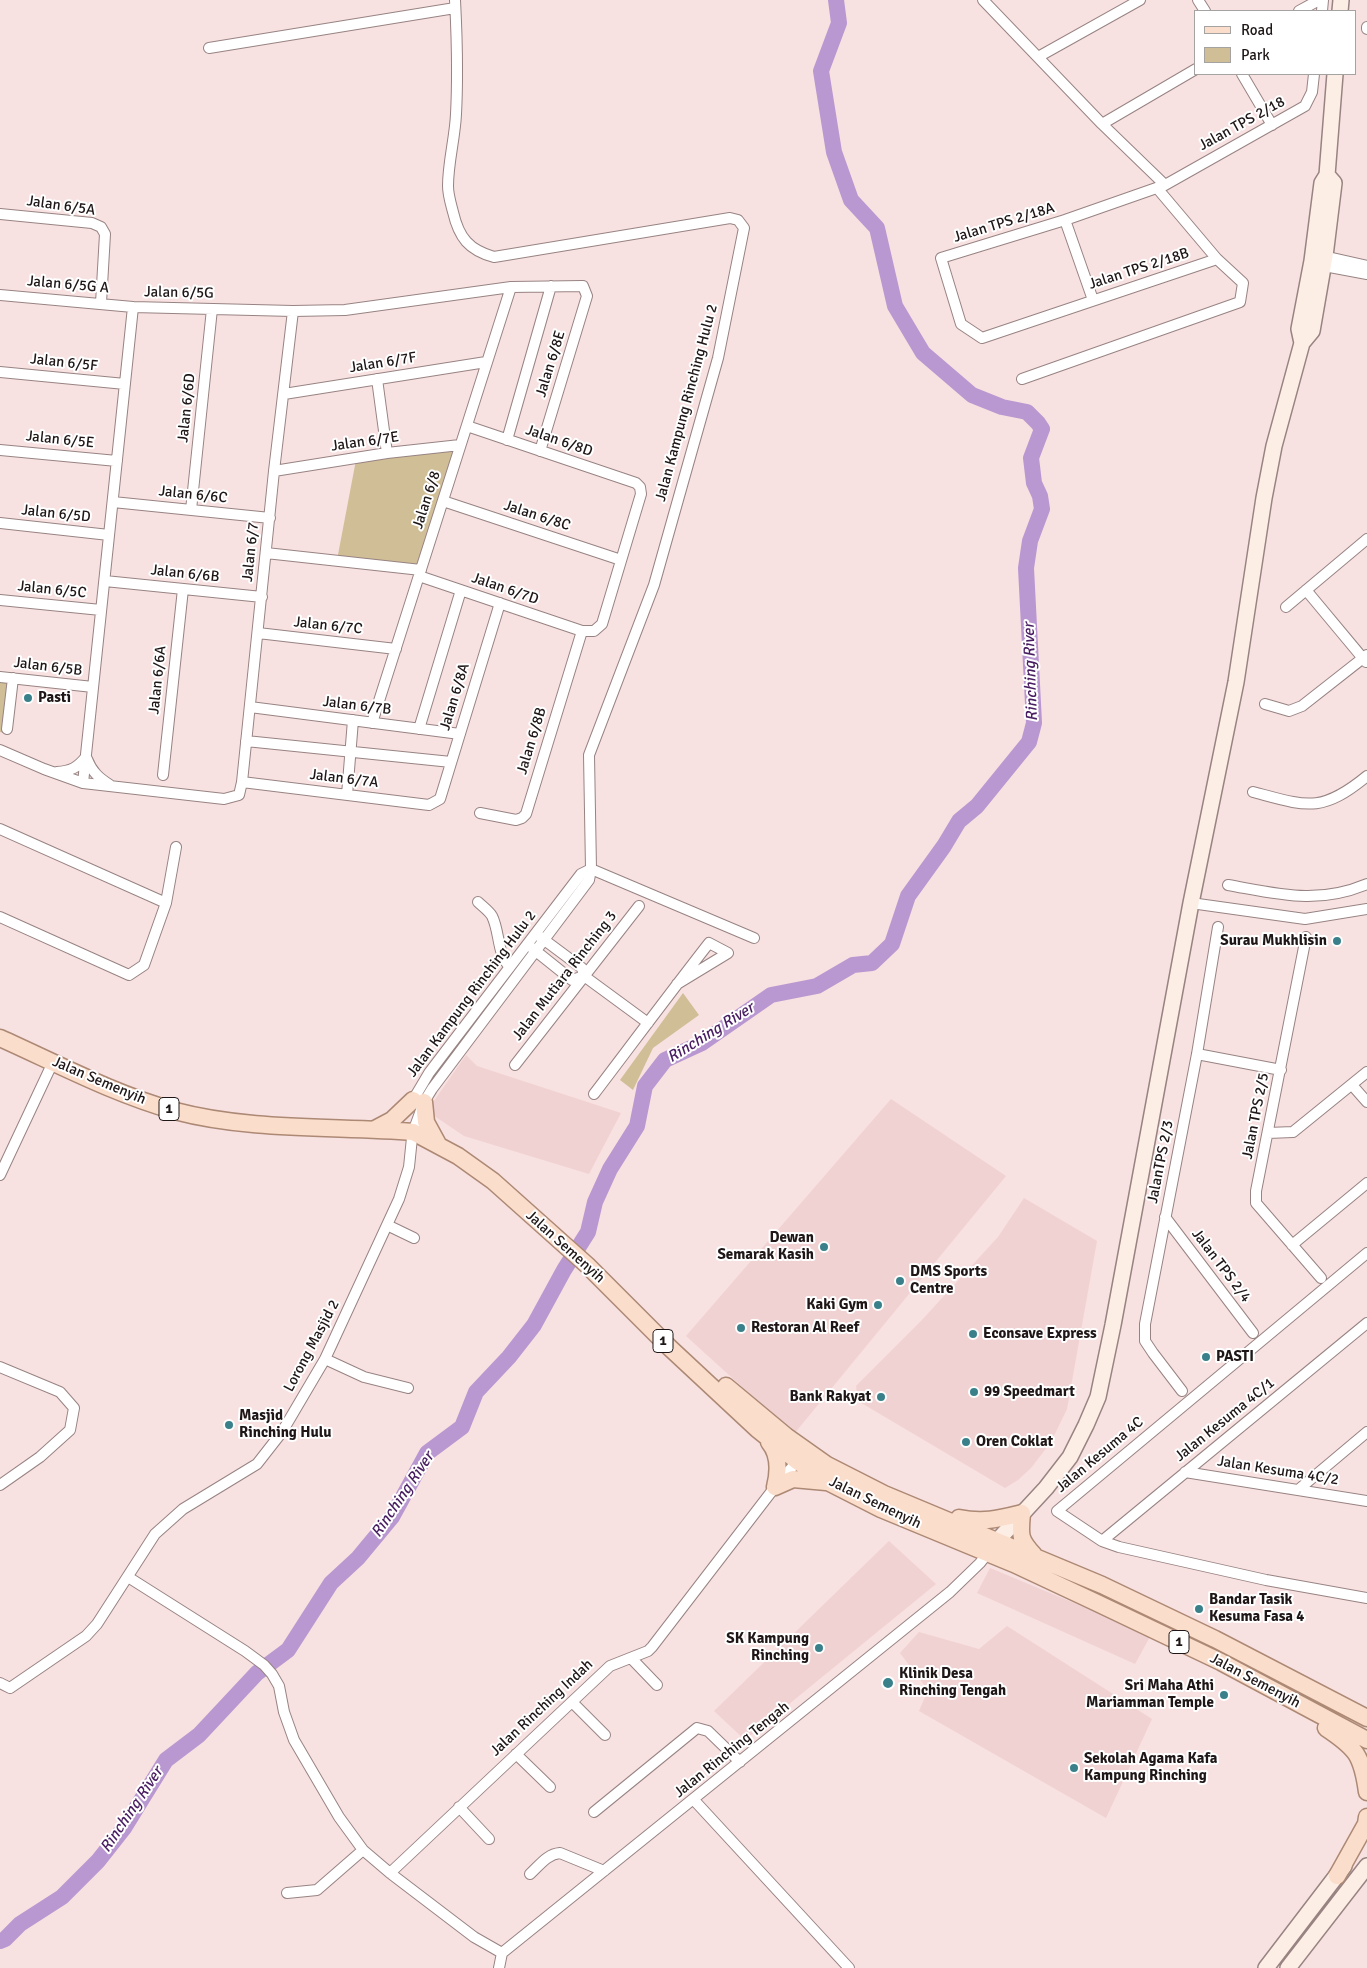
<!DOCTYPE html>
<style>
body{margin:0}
#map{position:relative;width:1367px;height:1968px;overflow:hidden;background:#f8e1e1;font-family:Signika,sans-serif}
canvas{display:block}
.legend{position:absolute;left:1194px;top:10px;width:162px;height:65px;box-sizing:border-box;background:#fff;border:1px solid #a5a2a2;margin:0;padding:6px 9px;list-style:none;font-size:15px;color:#1f1717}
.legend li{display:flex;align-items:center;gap:10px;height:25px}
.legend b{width:25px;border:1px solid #a5a2a2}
</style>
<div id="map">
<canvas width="1367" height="1968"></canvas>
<ul class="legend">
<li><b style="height:6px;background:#fbddcb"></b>Road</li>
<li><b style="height:14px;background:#d0be96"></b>Park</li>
</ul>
</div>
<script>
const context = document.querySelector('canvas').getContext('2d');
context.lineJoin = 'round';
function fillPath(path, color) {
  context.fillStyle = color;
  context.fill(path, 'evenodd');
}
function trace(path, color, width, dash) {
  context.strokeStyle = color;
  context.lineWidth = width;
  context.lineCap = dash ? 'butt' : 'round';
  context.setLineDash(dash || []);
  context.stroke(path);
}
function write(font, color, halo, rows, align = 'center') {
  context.font = font + ' Signika,sans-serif';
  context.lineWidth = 4;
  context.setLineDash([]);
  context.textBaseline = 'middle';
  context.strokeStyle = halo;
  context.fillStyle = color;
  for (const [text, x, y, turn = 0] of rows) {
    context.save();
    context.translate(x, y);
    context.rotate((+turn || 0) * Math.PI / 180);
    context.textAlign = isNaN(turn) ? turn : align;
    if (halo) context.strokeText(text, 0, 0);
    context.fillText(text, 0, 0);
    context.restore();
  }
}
fillPath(new Path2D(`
 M 466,1055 L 477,1066 L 621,1113 L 589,1174 L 464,1136 L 427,1111 Z
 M 891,1099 L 1006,1176 L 794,1434 L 686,1336 Z
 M 1024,1198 L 1097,1241 L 1067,1409 L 1051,1442 L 1031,1468 L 1018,1480 L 1005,1488 L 858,1401 L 856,1386 L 921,1321 L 998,1237 Z
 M 889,1541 L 936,1584 L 745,1740 L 714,1711 Z
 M 990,1568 L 1151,1635 L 1135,1664 L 977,1593 Z
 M 1007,1626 L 1152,1719 L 1106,1818 L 919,1711 L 928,1690 L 900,1653 L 919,1632 L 979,1649 Z`), '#f1d2d2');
fillPath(new Path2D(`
 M 458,447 L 420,569 L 337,560 L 356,460 Z
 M 0,680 L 10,681 L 4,733 L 0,732 Z
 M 683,993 L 699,1015 L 653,1048 L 633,1090 L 620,1080 Z`), '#d0be96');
trace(new Path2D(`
 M 0,1941 L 5,1939 L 20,1924 L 62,1897 L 98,1861 L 124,1828 L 166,1760 L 199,1735 L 257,1673 L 288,1650 L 331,1583 L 358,1558 L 392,1517 L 427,1453 L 462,1427 L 476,1392 L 509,1357 L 534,1325 L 564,1270 L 588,1232 L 595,1202 L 610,1169 L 637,1126 L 645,1086 L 665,1060 L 702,1043 L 771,995 L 817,986 L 853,965 L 872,963 L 892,944 L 908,896 L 944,846 L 959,821 L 977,806 L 1029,742 L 1034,723 L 1026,568 L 1030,541 L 1042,509 L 1040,496 L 1034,483 L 1031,458 L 1042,429 L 1038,423 L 1027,412 L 1002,407 L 972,395 L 923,353 L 895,306 L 877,228 L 851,200 L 834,152 L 821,71 L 839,23 L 836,0`), '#b998d1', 16);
const street = new Path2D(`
 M 983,0 L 1102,124 L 1165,185
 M 1198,0 L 1205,11
 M 1299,11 L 1319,0
 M 1322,11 L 1323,0
 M 1367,27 L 1367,29
 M 209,48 L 455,8
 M 1038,57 L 1140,0
 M 1242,74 L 1272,125
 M 1102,124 L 1196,69
 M 0,214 L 92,223 L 101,227 L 105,234 L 101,303
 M 1065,220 L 1093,300
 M 1319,255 L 1367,266
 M 1217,259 L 982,338 L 961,324 L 941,258 L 1065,220 L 1165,185 L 1305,106 L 1312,92 L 1314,74
 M 1319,265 L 1367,274
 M 0,295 L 133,307 L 293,311 L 345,310 L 511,287 L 583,286 L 587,296 L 540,451
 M 0,372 L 125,384
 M 377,379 L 387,453
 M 1022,379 L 1240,302 L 1243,283 L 1217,259 L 1157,188
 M 284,394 L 486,362
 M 507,440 L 551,286
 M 0,450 L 117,461
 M 274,471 L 387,453 L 460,445
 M 443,501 L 621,560
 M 113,502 L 270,518
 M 191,510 L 212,309
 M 0,523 L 109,535
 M 266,553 L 421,570
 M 419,576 L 582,631 L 594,631 L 602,624 L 641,494 L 640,487 L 636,483 L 467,426
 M 105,581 L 262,597
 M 1306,590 L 1366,662
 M 0,600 L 101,610
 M 1286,607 L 1367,539
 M 258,633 L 396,649
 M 0,677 L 93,687
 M 1265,704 L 1289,711 L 1302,706 L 1367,655
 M 250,707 L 460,734
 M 372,723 L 511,287
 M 7,729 L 13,678
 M 419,729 L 461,590
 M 246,741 L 451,762
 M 0,750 L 44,769 L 83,783 L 224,799 L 239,795 L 242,782 L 274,471 L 293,311
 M 87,759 C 92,772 99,778 110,785
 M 57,772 C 71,771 77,768 86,757
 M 163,775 L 183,589
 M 242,782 L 429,805 L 440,799 L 500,603
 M 83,783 L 133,307
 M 1253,792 C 1306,806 1321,814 1367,776
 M 347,795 L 353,720
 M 480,813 L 516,820 L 522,818 L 526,814 L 582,631
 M 0,829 L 166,903
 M 1228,885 C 1279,894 1317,905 1367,884
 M 478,902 C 482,906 489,911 492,916 C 500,932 497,955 510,967
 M 1191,903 L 1305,919 L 1367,909
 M 0,917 L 129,975 L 144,965 L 166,903 L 176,847
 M 1306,937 L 1256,1191 L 1256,1203 L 1321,1278
 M 532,948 L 572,980 L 584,976 L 582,968 L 539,936
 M 584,976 L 648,1023
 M 1197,1054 L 1281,1070
 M 515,1065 L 639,906
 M 1352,1085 L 1367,1102
 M 594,1094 C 632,1044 670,993 709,943 L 728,953 L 677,984
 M 413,1104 L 413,1100 L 429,1073 L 448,1048 L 581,874 L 591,869 L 754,938
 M 413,1132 L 424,1102 L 432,1089 L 589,880 L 591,869 L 589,755 L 654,585 L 718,358 L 744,228 L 738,220 L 730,218 L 494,257 C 469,250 459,238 453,212 C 451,204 448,195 448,186 C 448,162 455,138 456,114 C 458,76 457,38 455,0
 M 1268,1133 L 1293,1132 L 1367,1072
 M 0,1175 L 53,1062
 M 1165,1217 L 1253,1333
 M 387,1225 L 414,1238
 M 1292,1245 L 1367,1183
 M 1367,1253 L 1057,1511 L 1102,1541 L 1119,1547 L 1266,1580 L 1367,1598
 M 325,1359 L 364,1377 L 408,1388
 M 0,1367 L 60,1392 L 74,1408 L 70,1430 L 40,1457 L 0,1485
 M 1182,1391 L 1153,1353 L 1145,1341 L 1145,1324 L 1197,1054 L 1218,927
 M 1185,1472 L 1367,1501
 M 1298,1490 L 1367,1432
 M 1102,1541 L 1367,1323
 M 128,1577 L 245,1651 L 264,1665 L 272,1674 L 279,1686 L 284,1712 L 294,1740 L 339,1817 L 363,1850 L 390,1873 L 474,1937 L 502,1953
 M 631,1658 L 657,1685
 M 0,1683 L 10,1688 L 86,1636 L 97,1624 L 155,1534 L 183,1509 L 257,1464 L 282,1432 L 325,1359 L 399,1199 L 409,1167 L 413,1128
 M 572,1702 L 605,1735
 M 516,1754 L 550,1787
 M 693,1799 L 849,1968
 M 459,1807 L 489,1839
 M 594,1812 L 697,1728 L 708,1731 L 740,1762
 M 390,1873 L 610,1666 L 648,1651 L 652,1647 L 775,1487 L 800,1458
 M 530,1874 C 539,1866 547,1854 560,1853 L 604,1871
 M 287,1893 L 317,1890 L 363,1850
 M 499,1968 L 502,1953 L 950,1592 L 980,1563 L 990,1550`);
const secondary = new Path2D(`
 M 1340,11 L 1341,0
 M 1302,343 L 1299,329 L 1312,261 L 1322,183 L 1327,175 L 1335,74
 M 997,1541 L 1046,1488 L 1070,1457 L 1086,1425 L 1098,1397 L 1113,1325 L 1191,903 L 1236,682 L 1264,498 L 1274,446 L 1302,343 L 1312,331 L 1325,256 L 1334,183 L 1327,175
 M 1266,1968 L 1344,1866
 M 1288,1968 L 1367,1866`);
const primary = new Path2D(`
 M 0,1038 C 58,1064 114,1094 175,1111 C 250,1131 335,1126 413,1132 L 458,1156 L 493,1181 L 587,1265 L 669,1347 L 757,1429 L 797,1461 L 830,1483 L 881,1509 L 1014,1564 L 1095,1602 L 1221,1662 L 1367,1740
 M 424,1102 L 426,1122 L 438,1144
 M 375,1129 L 392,1120 L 413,1100
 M 726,1386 L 786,1436 L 827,1465 L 884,1494 L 1102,1585 L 1215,1639 L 1367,1718
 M 769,1442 C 780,1455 779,1471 775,1487
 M 775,1487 L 793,1479 L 826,1482
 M 959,1518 C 983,1523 998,1519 1022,1513 C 1020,1535 1019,1539 1034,1555
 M 1326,1728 C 1356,1748 1362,1755 1367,1792
 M 1337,1876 L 1366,1824 L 1367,1817`);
trace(street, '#988383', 12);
trace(secondary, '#988383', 18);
trace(primary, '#ac8975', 19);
trace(street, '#fff', 10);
trace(secondary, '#fdeee5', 15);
trace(primary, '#fbddcb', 16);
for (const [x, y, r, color] of [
 [28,698,5,"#3a808b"],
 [1337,941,5,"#3a808b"],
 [824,1247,5,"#3a808b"],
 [900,1281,5,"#3a808b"],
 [878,1305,5,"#3a808b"],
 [741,1328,5,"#3a808b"],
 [973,1334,5,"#3a808b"],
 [1206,1357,5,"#3a808b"],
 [974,1392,5,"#3a808b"],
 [881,1397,5,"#3a808b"],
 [229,1425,5,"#3a808b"],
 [966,1442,5,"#3a808b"],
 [1199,1609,5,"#3a808b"],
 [819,1648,5,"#3a808b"],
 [888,1683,6,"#3a808b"],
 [1224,1695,5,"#3a808b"],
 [1074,1768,5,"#3a808b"]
]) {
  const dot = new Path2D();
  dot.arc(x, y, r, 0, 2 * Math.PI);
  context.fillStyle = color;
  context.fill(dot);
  trace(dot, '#fff', 2);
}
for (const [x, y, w] of [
 [169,1109,20],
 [663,1341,20],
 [1179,1642,20]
]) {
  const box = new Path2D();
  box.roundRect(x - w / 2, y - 11.5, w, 23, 4);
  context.fillStyle = '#fff';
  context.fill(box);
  trace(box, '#1f1717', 1);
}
write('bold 14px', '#1f1717', null, [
 ["1",169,1109],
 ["1",663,1341],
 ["1",1179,1642]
]);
write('15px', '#1f1717', '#fff', [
 ["Jalan TPS 2/18",1242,124,-29],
 ["Jalan 6/5A",61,206,8],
 ["Jalan TPS 2/18A",1004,223,-17],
 ["Jalan TPS 2/18B",1139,269,-18],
 ["Jalan 6/5G A",68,285,5],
 ["Jalan 6/5G",179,293,1],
 ["Jalan 6/5F",64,363,6],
 ["Jalan 6/7F",383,363,-9],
 ["Jalan 6/8E",551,364,-73],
 ["Jalan Kampung Rinching Hulu 2",687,403,-75],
 ["Jalan 6/6D",187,408,-84],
 ["Jalan 6/5E",60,440,6],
 ["Jalan 6/8D",559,441,19],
 ["Jalan 6/7E",365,442,-8],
 ["Jalan 6/6C",193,495,6],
 ["Jalan 6/8",427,500,-72],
 ["Jalan 6/5D",56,514,6],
 ["Jalan 6/8C",537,516,18],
 ["Jalan 6/7",251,552,-84],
 ["Jalan 6/6B",185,574,6],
 ["Jalan 6/7D",505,589,19],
 ["Jalan 6/5C",52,590,6],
 ["Jalan 6/7C",328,626,6],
 ["Jalan 6/5B",48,667,7],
 ["Jalan 6/6A",158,680,-84],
 ["Jalan 6/8A",455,697,-73],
 ["Jalan 6/7B",357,706,7],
 ["Jalan 6/8B",532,741,-73],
 ["Jalan 6/7A",344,779,7],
 ["Jalan Mutiara Rinching 3",565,976,-52],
 ["Jalan Kampung Rinching Hulu 2",472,994,-53],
 ["Jalan Semenyih",99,1081,23],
 ["Jalan TPS 2/5",1256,1116,-79],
 ["JalanTPS 2/3",1161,1162,-79],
 ["Jalan Semenyih",565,1247,42],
 ["Jalan TPS 2/4",1221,1266,53],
 ["Lorong Masjid 2",312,1346,-62],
 ["Jalan Kesuma 4C/1",1225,1420,-39],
 ["Jalan Kesuma 4C",1100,1455,-40],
 ["Jalan Kesuma 4C/2",1278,1471,9],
 ["Jalan Semenyih",875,1503,26],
 ["Jalan Semenyih",1255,1681,28],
 ["Jalan Rinching Indah",542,1708,-43],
 ["Jalan Rinching Tengah",732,1750,-39]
]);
write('bold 15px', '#1f1717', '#fff', [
 ["Pasti",38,698],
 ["Surau Mukhlisin",1327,941,"right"],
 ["Dewan",814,1238,"right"],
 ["Semarak Kasih",814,1255,"right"],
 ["DMS Sports",910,1272],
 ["Centre",910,1289],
 ["Kaki Gym",868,1305,"right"],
 ["Restoran Al Reef",751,1328],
 ["Econsave Express",983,1334],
 ["PASTI",1216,1357],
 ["99 Speedmart",984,1392],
 ["Bank Rakyat",871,1397,"right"],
 ["Masjid",239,1416],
 ["Rinching Hulu",239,1433],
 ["Oren Coklat",976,1442],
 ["Bandar Tasik",1209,1600],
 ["Kesuma Fasa 4",1209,1617],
 ["SK Kampung",809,1639,"right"],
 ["Rinching",809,1656,"right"],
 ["Klinik Desa",899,1674],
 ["Rinching Tengah",899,1691],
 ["Sri Maha Athi",1214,1686,"right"],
 ["Mariamman Temple",1214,1703,"right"],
 ["Sekolah Agama Kafa",1084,1759],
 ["Kampung Rinching",1084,1776]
], 'left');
write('italic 16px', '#481d61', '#fff', [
 ["Rinching River",1031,672,-92],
 ["Rinching River",711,1033,-32],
 ["Rinching River",403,1495,-56],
 ["Rinching River",132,1810,-56]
]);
</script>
